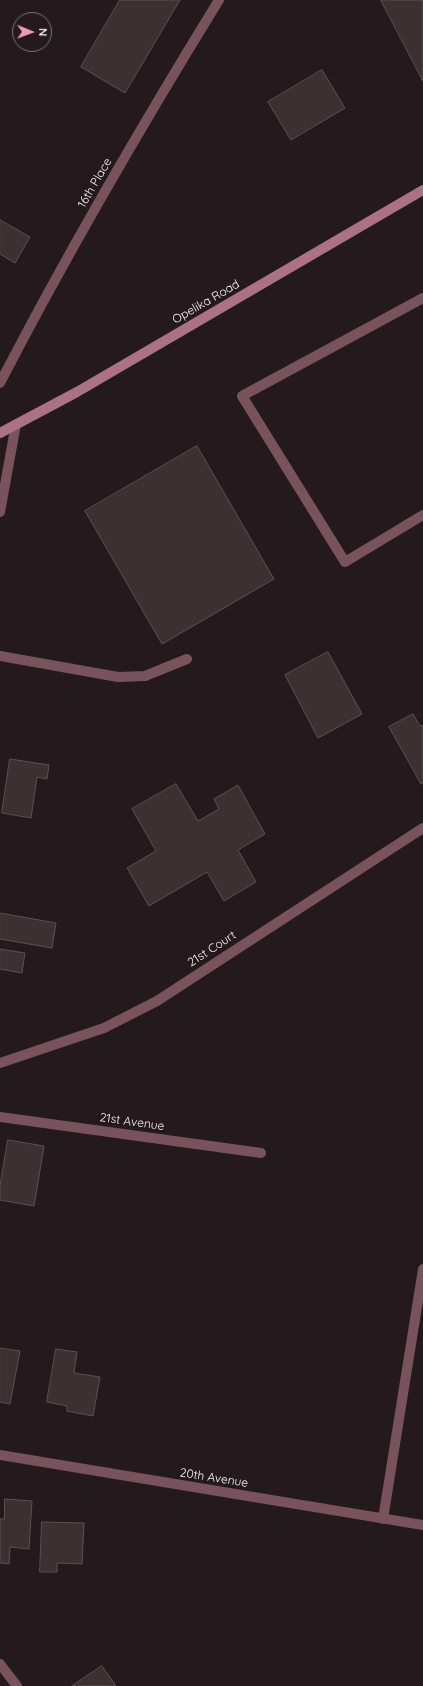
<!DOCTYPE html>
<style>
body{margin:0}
#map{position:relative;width:423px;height:1686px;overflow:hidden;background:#24191d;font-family:Quicksand,sans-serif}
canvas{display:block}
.north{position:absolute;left:12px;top:12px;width:40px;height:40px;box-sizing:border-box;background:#24191d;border:1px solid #7a7073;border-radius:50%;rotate:91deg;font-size:11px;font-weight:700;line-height:16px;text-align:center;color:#fbf2f5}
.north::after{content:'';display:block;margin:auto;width:14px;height:18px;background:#f09ab6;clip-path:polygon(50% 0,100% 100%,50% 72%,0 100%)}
</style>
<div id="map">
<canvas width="423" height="1686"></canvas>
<div class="north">N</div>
</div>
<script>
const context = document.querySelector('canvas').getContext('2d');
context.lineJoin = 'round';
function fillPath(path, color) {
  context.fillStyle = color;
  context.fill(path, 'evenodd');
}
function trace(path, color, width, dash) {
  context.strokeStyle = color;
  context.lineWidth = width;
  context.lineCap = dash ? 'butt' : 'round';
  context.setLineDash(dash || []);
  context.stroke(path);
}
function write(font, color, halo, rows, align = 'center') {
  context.font = font + ' Quicksand,sans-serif';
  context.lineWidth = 3.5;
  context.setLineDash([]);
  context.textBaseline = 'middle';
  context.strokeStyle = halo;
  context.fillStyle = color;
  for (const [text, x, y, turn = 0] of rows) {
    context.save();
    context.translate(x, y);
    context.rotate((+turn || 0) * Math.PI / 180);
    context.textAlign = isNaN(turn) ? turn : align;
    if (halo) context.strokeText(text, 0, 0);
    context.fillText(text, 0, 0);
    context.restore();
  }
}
const building = new Path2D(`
 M 120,0 L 180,0 L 125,93 L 81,67 Z
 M 381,0 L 423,0 L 423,81 Z
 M 322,70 L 345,108 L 291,140 L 268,102 Z
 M 0,220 L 30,237 L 15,263 L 0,254 Z
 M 197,446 L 274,579 L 162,644 L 85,511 Z
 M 328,652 L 362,714 L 318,738 L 285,675 Z
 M 413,714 L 420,726 L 423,725 L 423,783 L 421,784 L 389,727 Z
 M 10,759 L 49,765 L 47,779 L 37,777 L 31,818 L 2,813 Z
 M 176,784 L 198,821 L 219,809 L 214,799 L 238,785 L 265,834 L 238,850 L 256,882 L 224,901 L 207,872 L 149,906 L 127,868 L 156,851 L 132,809 Z
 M 0,913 L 56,923 L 52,948 L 0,939 Z
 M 0,949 L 25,953 L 22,973 L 0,969 Z
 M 8,1140 L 44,1146 L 34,1206 L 0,1200 L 0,1186 Z
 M 0,1348 L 20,1351 L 10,1404 L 0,1402 Z
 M 56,1349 L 77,1352 L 74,1373 L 100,1377 L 93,1416 L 67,1411 L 67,1406 L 47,1402 Z
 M 5,1499 L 32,1501 L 29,1549 L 10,1547 L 9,1564 L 0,1563 L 0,1519 L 4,1519 Z
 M 42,1522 L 84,1523 L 82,1564 L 57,1563 L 57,1572 L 40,1572 Z
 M 102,1666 L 116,1686 L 72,1686 Z`);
fillPath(building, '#3c3033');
trace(building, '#5d5054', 1);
trace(new Path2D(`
 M 423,298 L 242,396 L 345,562 L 423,515
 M 0,656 L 118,677 L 145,676 L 187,659
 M 383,1519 L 423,1269`), '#78535e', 10);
trace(new Path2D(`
 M 0,383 C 68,252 142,125 219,0
 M 0,512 L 16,424
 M 0,1063 L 104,1028 L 157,1001 L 423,828
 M 0,1117 L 261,1153
 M 0,1455 L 423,1525
 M 0,1664 L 17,1686`), '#78535e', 10);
trace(new Path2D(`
 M 0,433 L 77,392 L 423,190`), '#ab7184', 10);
write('12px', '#fbf2f5', '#24191d', [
 ["16th Place",95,183,-60],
 ["Opelika Road",206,302,-30],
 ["21st Court",212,949,-33],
 ["21st Avenue",132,1122,8],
 ["20th Avenue",214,1478,9]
]);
</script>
